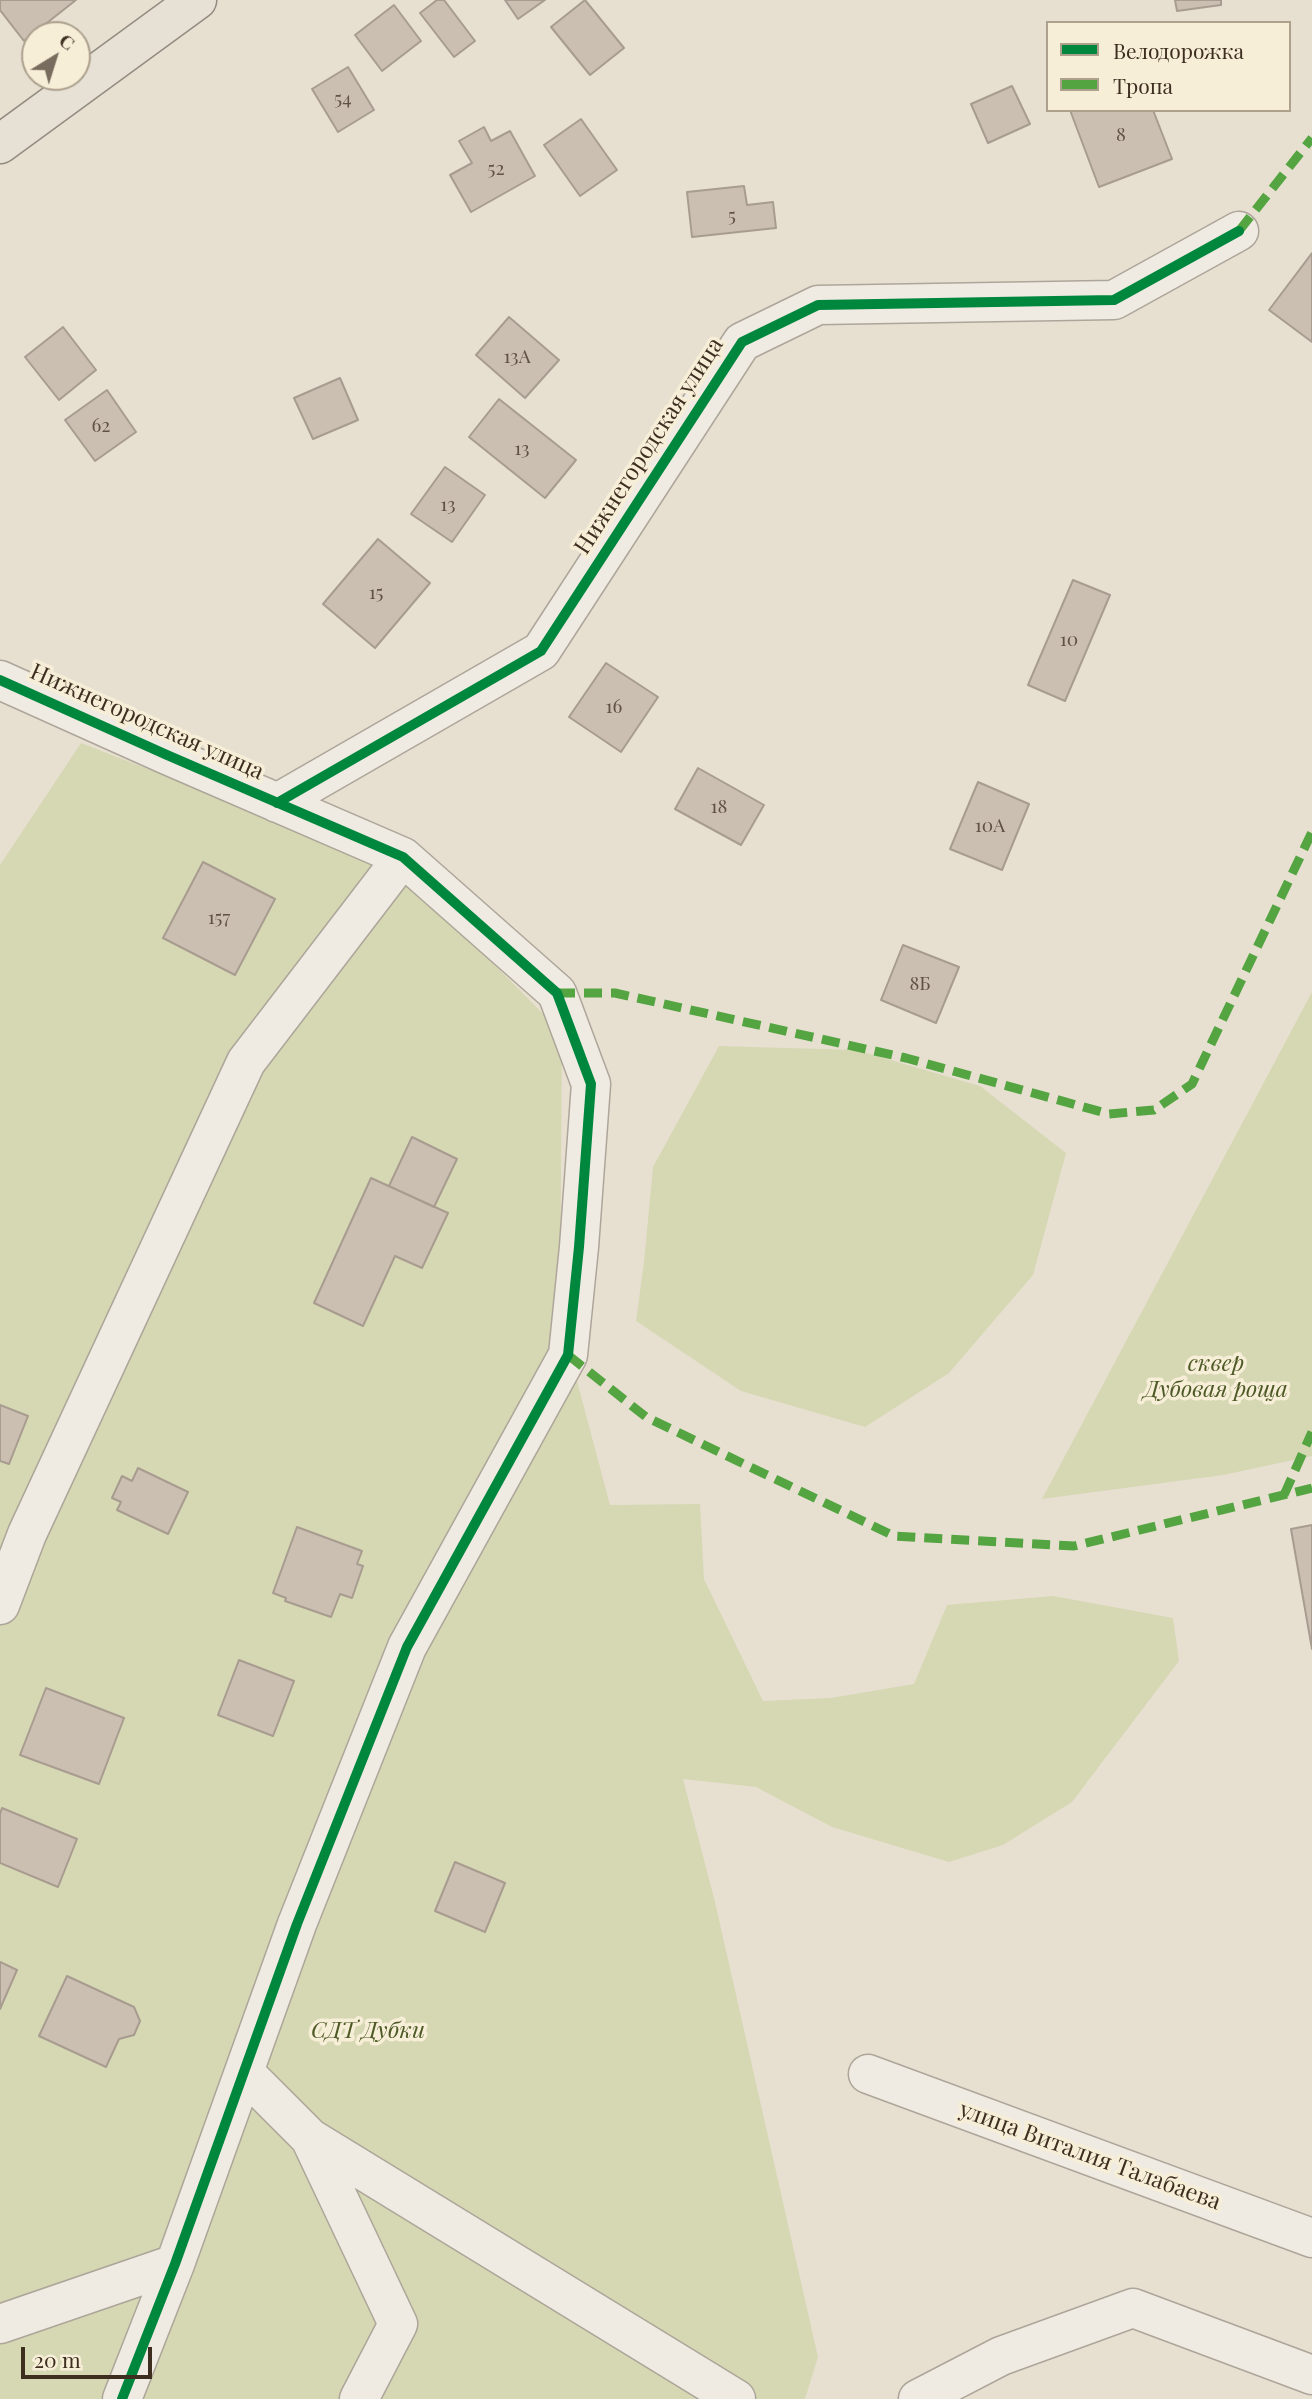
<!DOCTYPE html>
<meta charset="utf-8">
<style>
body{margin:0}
#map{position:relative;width:1312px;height:2399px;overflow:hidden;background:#e7e0d1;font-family:"Playfair Display",serif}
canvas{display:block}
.legend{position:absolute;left:1046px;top:21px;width:245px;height:91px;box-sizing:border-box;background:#f7eed8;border:2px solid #ada18e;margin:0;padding:9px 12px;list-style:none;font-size:21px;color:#3d2e20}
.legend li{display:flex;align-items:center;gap:14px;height:35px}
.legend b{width:35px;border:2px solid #ada18e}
.north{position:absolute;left:21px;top:21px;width:70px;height:70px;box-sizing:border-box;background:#f7eed8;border:2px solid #ada18e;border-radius:50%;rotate:38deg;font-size:19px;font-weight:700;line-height:28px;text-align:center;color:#3d2e20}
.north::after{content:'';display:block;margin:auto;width:24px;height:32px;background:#786c5e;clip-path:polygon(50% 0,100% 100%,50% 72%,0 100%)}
.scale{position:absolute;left:21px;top:2347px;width:131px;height:32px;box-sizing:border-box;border:4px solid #3d2e20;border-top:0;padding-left:9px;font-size:21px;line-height:24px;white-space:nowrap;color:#3d2e20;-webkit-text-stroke:5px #f7eed8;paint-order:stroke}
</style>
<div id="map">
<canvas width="1312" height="2399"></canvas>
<ul class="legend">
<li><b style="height:9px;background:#00873e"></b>Велодорожка</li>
<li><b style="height:9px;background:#54a441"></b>Тропа</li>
</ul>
<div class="north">С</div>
<div class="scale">20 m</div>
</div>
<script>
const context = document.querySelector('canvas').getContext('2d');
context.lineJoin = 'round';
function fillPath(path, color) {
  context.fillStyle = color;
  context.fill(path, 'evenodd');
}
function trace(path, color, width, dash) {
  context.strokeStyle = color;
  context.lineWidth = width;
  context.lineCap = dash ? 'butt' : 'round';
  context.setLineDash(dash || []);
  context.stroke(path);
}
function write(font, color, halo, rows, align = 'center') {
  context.font = font + ' "Playfair Display",serif';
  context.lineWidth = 7;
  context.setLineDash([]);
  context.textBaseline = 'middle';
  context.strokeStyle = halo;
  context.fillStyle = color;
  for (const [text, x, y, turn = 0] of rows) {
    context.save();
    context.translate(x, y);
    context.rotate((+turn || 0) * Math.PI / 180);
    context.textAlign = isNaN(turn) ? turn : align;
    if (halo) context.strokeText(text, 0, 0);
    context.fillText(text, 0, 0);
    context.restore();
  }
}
fillPath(new Path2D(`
 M 81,743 L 372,856 L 407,876 L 562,1033 L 560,1317 L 610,1505 L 700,1504 L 704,1579 L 763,1701 L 831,1698 L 914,1684 L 947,1605 L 1053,1596 L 1173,1618 L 1179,1661 L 1072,1802 L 1003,1845 L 949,1862 L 832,1827 L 756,1787 L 683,1779 L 715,1902 L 818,2357 L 805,2399 L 0,2399 L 0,865 Z
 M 1312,992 L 1312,1456 L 1223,1475 L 1042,1499 Z
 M 719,1046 L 856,1050 L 980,1086 L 1066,1153 L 1033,1275 L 949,1373 L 865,1427 L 741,1391 L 636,1321 L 644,1262 L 653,1167 Z`), '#d6d7b3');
const building = new Path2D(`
 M 0,0 L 76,0 L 24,41 L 0,10 Z
 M 437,0 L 444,0 L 475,41 L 454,57 L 420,13 Z
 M 505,0 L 545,0 L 518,19 Z
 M 585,0 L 624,48 L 590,75 L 551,27 Z
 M 1175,0 L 1221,0 L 1221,5 L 1177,11 Z
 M 394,5 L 421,41 L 382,71 L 355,35 Z
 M 348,67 L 374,110 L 338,132 L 312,89 Z
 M 1012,86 L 1030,124 L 988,143 L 971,104 Z
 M 1070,110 L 1153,110 L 1172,159 L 1099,187 Z
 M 581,119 L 617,170 L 580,196 L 544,145 Z
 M 484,127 L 491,141 L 510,131 L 535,176 L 471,212 L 450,175 L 472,163 L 459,141 Z
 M 744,186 L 747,205 L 773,202 L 776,228 L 692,237 L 687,192 Z
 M 1312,253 L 1312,342 L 1269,310 Z
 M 509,317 L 559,360 L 525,398 L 476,355 Z
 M 63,327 L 96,370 L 59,400 L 25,357 Z
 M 340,378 L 358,420 L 313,439 L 294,398 Z
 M 107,390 L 136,432 L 95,461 L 65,420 Z
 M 499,399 L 576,460 L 545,498 L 469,437 Z
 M 445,467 L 485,495 L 452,542 L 411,514 Z
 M 378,539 L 430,583 L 375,648 L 323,604 Z
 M 1073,580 L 1110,595 L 1065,701 L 1028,685 Z
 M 606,663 L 658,697 L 621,752 L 569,717 Z
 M 698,768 L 764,805 L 741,845 L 675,809 Z
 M 978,782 L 1029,804 L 1002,870 L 950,849 Z
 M 203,862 L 275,899 L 235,975 L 163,938 Z
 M 903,945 L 959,967 L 936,1023 L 881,1000 Z
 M 412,1137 L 457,1159 L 434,1207 L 389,1186 Z
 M 371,1178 L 448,1213 L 422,1268 L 395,1256 L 363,1326 L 314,1303 Z
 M 0,1405 L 28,1416 L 9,1464 L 0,1461 Z
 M 138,1468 L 188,1492 L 168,1534 L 117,1510 L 121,1502 L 112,1498 L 122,1476 L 132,1481 Z
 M 1312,1525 L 1312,1649 L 1291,1529 Z
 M 297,1527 L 362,1551 L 357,1564 L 363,1566 L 352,1598 L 340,1594 L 331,1617 L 285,1601 L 286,1598 L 273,1593 Z
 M 239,1660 L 294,1681 L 273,1736 L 218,1715 Z
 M 46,1688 L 124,1718 L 99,1784 L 20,1755 Z
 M 2,1808 L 77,1839 L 58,1887 L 0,1863 L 0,1814 Z
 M 455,1862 L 505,1883 L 485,1932 L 435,1911 Z
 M 0,1962 L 17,1970 L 0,2009 Z
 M 67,1976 L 134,2007 L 140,2021 L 134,2035 L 119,2039 L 106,2067 L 39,2036 Z`);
fillPath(building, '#cbbfb2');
trace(building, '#a89c90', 2);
const minor = new Path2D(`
 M 0,680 L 167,755 L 403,857 L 557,993 L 591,1084 L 579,1247 L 568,1355 L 407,1647 L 297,1924 L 175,2264 L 122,2399
 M 277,803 L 541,651 L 742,342 L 818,305 L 1114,300 L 1239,231
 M 0,1605 L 27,1534 L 246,1062 L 403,857
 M 244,2072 L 310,2138 L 398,2324 L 359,2399
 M 868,2074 L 1312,2238
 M 310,2138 L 736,2399
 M 0,2324 L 175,2264
 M 918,2399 L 1001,2356 L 1133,2308 L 1312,2375`);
const major = new Path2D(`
 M 0,144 L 197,0`);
trace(minor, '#ada599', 41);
trace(major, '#928b80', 41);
trace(minor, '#efebe3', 38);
trace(major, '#e6e1d4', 38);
trace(new Path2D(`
 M 1239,231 L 1312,138
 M 557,993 L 615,993 L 906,1058 L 1109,1114 L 1154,1110 L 1192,1084 L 1312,832
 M 568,1355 L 646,1417 L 894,1536 L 1074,1546 L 1312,1488
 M 1284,1495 L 1312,1432`), '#54a441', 9, [18, 9]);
trace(new Path2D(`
 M 0,680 L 167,755 L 403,857 L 557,993 L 591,1084 L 579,1247 L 568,1355 L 407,1647 L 297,1924 L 175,2264 L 122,2399
 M 277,803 L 541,651 L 742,342 L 818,305 L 1114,300 L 1239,231`), '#00873e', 10);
write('19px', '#605244', null, [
 ["54",343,99],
 ["8",1121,135],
 ["52",496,169],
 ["5",732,216],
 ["13А",517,357],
 ["62",101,426],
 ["13",522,449],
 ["13",448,505],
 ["15",376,593],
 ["10",1069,640],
 ["16",614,707],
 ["18",719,807],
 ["10А",990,826],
 ["157",219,918],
 ["8Б",920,984]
]);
write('23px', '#3d2e20', '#f7eed8', [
 ["Нижнегородская улица",649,446,-57],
 ["Нижнегородская улица",147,722,24],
 ["улица Виталия Талабаева",1090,2156,20]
]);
write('italic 23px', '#4d5a26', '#f7eed8', [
 ["сквер",1216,1364],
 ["Дубовая роща",1216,1390],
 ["СДТ Дубки",368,2031]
]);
</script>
